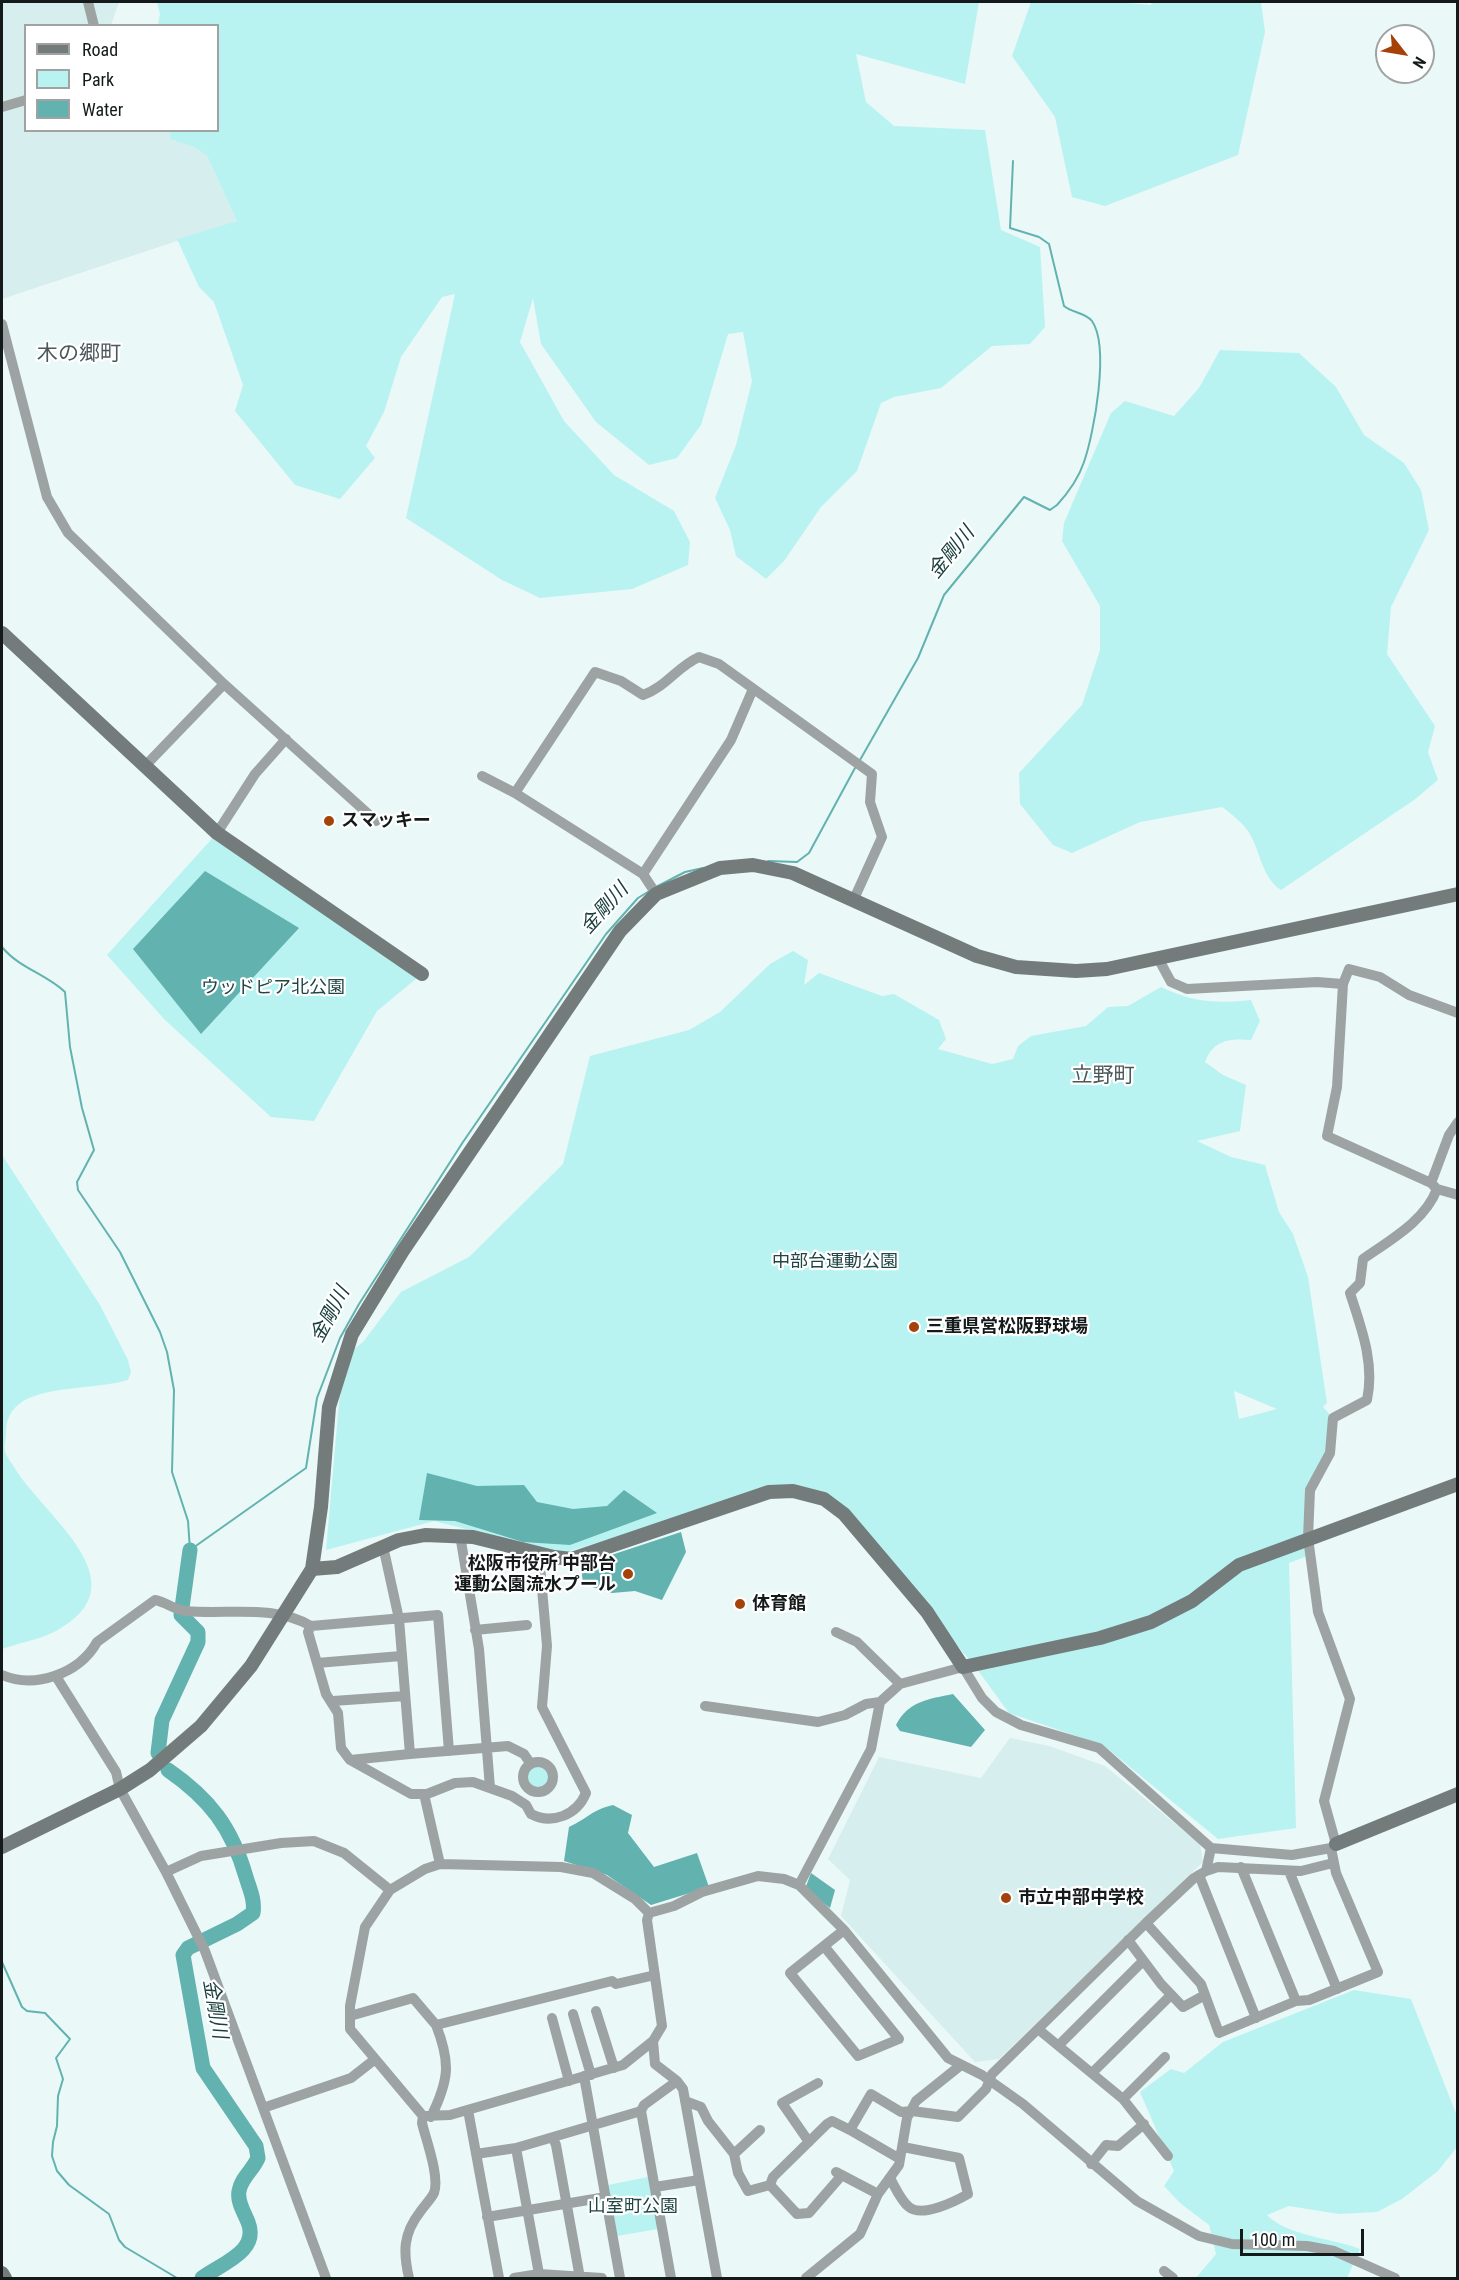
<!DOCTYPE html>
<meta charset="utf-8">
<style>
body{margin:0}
#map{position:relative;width:1459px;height:2280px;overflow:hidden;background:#eaf8f8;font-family:"Roboto Condensed",sans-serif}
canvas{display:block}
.frame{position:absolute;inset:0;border:3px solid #141919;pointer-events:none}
.legend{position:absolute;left:24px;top:24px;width:195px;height:108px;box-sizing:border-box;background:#fff;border:2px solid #a1a3a3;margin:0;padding:8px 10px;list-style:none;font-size:18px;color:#141919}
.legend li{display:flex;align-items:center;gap:12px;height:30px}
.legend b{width:30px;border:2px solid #a1a3a3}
.north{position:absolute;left:1375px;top:24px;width:60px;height:60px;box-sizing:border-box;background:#fff;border:2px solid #a1a3a3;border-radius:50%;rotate:121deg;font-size:16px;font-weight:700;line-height:24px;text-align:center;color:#141919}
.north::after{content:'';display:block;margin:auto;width:21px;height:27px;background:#a5420a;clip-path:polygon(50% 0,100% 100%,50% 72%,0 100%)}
.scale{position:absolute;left:1240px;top:2229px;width:124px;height:27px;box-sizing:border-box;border:3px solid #141919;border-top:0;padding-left:8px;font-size:18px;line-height:21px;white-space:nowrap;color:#141919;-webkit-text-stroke:4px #fff;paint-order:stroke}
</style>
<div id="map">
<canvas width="1459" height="2280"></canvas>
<div class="frame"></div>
<ul class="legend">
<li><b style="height:8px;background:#737c7b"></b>Road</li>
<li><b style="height:16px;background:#b8f3f1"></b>Park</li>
<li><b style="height:16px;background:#62b2b0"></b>Water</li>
</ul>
<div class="north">N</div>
<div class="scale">100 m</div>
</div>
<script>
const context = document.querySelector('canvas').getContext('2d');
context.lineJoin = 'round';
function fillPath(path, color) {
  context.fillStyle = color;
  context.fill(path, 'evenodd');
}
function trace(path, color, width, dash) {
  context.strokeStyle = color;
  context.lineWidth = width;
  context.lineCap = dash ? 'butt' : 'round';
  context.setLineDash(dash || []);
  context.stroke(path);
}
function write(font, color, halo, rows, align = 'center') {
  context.font = font + ' "Roboto Condensed","Noto Sans JP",sans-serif';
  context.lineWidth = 4.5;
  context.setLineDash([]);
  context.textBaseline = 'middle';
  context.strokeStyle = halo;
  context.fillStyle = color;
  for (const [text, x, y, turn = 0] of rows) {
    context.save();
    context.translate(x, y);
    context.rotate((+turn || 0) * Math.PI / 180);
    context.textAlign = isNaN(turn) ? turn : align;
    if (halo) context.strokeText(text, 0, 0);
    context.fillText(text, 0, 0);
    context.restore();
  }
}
fillPath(new Path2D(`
 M 2,2 L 119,2 L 111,25 L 26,26 L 26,130 L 169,131 L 172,139 L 196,148 L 207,156 L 237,221 L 2,299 Z
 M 1010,1738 L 1049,1746 L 1105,1766 L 1200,1844 L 1203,1862 L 999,2059 L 975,2062 L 841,1916 L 850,1880 L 828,1859 L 879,1757 L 981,1778 Z`), '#d6eeed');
fillPath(new Path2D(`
 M 157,2 L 979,2 L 965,84 L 856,54 L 866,102 L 894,126 L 985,130 L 1001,230 L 1040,247 L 1045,327 L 1030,344 L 992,346 L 941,388 L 894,397 L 881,403 L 857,471 L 821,507 L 784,561 L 766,579 L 736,556 L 730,530 L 715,498 L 736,445 L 752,381 L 743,332 L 728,334 L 701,425 L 677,458 L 649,465 L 596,422 L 541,344 L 533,298 L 520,342 L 564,421 L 614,475 L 674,511 L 690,542 L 688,565 L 632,589 L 540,598 L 502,580 L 406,518 L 455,294 L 442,297 L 401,357 L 384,412 L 366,446 L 375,458 L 340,499 L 295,485 L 235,411 L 243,385 L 214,302 L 199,287 L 177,239 L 237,221 L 207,156 L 196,148 L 171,139 L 169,131 L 218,130 L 218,26 L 158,25 L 160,14 Z
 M 1031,2 L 1114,2 L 1151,5 L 1152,2 L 1261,2 L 1265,32 L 1238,155 L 1105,206 L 1072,197 L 1055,117 L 1012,56 Z
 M 1220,350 L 1299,353 L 1336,387 L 1364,435 L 1404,463 L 1421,490 L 1429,530 L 1391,607 L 1387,654 L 1435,726 L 1428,752 L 1438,780 L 1414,800 L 1281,890 C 1263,878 1261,856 1252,838 C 1246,825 1233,815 1222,807 L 1140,822 L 1072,853 L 1053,845 L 1020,804 L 1019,773 L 1082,705 L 1100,650 L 1100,606 L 1062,541 L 1064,523 L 1111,413 L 1125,401 L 1174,416 L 1199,388 Z
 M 217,833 L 422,974 L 377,1011 L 314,1121 L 271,1117 L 165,1020 L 107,955 Z
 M 793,951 L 808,960 L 804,985 L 819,973 L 882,996 L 894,994 L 939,1020 L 946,1039 L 938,1049 L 992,1064 L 1013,1059 L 1018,1046 L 1031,1036 L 1086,1026 L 1108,1007 L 1128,1006 L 1161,987 C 1192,1002 1217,1004 1251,1000 L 1260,1021 L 1251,1040 C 1230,1038 1213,1040 1205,1062 L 1223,1075 L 1246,1085 L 1240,1131 L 1197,1141 L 1231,1157 L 1265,1165 L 1279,1212 L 1293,1234 L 1308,1277 L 1327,1403 L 1323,1407 L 1333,1418 L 1330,1453 L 1310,1490 L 1310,1555 L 1289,1563 L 1296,1828 L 1218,1839 L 1103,1745 L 1009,1713 L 974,1665 L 844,1514 L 824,1499 L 769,1492 L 563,1553 L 434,1521 L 326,1550 L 343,1358 L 363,1342 L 401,1292 L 469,1257 L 563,1164 L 590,1056 L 689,1030 L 720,1012 L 770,964 ZM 1234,1391 L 1277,1409 L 1239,1419 Z
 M 2,1155 L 100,1305 L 128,1360 L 131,1372 L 128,1380 C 100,1389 38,1386 18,1405 C 9,1413 6,1421 6,1433 C 6,1438 4,1445 5,1451 C 6,1456 11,1462 14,1467 C 44,1517 146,1584 54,1632 C 38,1640 18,1643 2,1649 Z
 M527 1777a11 11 0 1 1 22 0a11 11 0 1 1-22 0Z
 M 1354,1990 L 1411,1999 L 1457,2116 L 1457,2147 L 1438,2171 L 1402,2199 L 1377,2212 L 1339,2214 L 1289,2206 L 1267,2215 C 1287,2236 1332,2238 1360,2249 L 1347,2278 L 1196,2278 L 1216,2254 L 1209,2225 L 1180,2203 L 1164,2186 L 1174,2171 L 1140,2092 L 1171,2069 L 1184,2073 L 1223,2042 Z
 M 648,2177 L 658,2229 L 617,2236 L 608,2185 Z`), '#b8f3f1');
fillPath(new Path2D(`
 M 205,871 L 299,928 L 201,1034 L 133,949 Z
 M 427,1473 L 477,1486 L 524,1485 L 537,1502 L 573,1509 L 607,1506 L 624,1490 L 657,1513 L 570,1545 L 523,1542 L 455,1521 L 419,1520 Z
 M 681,1532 L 686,1552 L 662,1600 L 635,1591 L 612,1593 L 583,1584 L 581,1565 Z
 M 953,1694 L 985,1730 L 971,1747 L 900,1731 L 896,1725 C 908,1701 929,1699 953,1694 Z
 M 613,1805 L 632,1815 L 628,1833 L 654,1867 L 697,1853 L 709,1887 L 651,1905 L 607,1875 L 564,1861 L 569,1827 C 588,1818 592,1810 613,1805 Z
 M 811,1873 L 835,1890 L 830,1908 L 805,1889 Z`), '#62b2b0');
trace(new Path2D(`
 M 860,760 L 918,658 L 944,595 L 1024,497 L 1050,510 L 1057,505 C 1068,493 1079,477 1084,462 C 1094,433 1110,347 1092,321 C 1085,312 1072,313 1064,306 L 1049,244 L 1039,237 L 1010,228 L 1013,161
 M 768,861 L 797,862 L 809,853 L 855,768
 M 656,887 L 685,872 L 703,868
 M 2,947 C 19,968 46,974 65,992 L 70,1047 L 82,1108 L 94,1150 L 77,1182 L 78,1190 L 120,1252 L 160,1332 L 167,1352 L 174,1390 L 172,1472 L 188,1521 L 190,1550
 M 190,1550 L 306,1468 L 317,1398 L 340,1338 L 359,1304 L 463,1142 L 606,934 L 638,898 L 651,890
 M 2,1962 L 22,2007 L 27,2011 L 45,2013 L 70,2039 L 56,2058 L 63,2079 L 58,2096 L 57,2126 L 53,2142 L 52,2156 L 57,2171 L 69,2185 L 109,2214 L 119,2240 L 125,2247 L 177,2278`), '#62b2b0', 2);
trace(new Path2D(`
 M 158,1753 L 162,1720 L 198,1642 L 198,1632 L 181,1615 L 190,1550
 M 168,1770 C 210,1799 232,1828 246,1877 C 250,1890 255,1900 253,1913 L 237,1924 L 188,1948 L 183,1955 L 203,2068 L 256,2146 L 258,2158 C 253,2170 241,2178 239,2191 C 237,2202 244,2212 248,2222 C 260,2252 220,2264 202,2278`), '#62b2b0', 15);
trace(new Path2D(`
 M 88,2 L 94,26
 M 2,107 L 26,100
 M 2,324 L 47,497 L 68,533 L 224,684 L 376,821
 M 145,766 L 224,684
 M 482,776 L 515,793 L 643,874 L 656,894
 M 515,793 L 595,672 L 621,681 L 643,695 C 666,687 677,667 699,657 L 719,664 L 872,774 L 870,802 L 882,837 L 854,899
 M 217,833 L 255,774 L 286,739
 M 643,874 L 731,740 L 753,689
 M 1158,958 L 1171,982 L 1187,989 L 1317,982 L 1343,984
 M 1458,1013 L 1409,995 L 1380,977 L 1349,969 L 1343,984 L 1337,1087 L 1327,1136 L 1431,1183 L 1437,1189 L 1458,1195
 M 1431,1183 L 1449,1135 L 1458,1122
 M 460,1535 L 479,1649 L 490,1788
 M 311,1626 L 438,1615 L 449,1751
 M 475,1630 L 527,1625
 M 836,1632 L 857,1642 L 900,1684
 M 317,1663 L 401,1656
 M 2,1675 C 35,1689 79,1674 97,1642 L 155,1600 C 166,1602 175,1610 186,1611 C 228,1615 273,1604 311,1626 L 308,1632 L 326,1694 L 338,1713 L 341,1748 L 350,1760 L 411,1794 L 427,1794 L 455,1783 L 473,1782 L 512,1796 L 526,1805 L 531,1814 C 552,1825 577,1815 586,1793 L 542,1707 L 547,1646 L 539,1554
 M 57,1678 L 116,1772 L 120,1789 L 166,1872 L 205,1951 L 326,2278
 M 333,1701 L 405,1696
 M 705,1706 L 818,1722 L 845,1715 L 866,1704 L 880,1702 L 900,1684 L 963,1667 L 982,1698 L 996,1712 L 1021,1725 L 1099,1748 L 1211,1848 L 1292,1855 L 1331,1848 L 1336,1844 L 1324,1801 L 1350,1699 L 1318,1612 L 1308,1538 L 1310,1490 L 1330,1453 L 1333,1418 L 1367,1400 C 1375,1363 1361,1327 1350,1293 L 1360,1283 L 1363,1259 C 1390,1240 1425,1221 1437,1189
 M 410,1754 L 508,1746 L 524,1754 L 530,1763
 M 350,1760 L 410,1754 L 399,1619 L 383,1546
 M523 1777a15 15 0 1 1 30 0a15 15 0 1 1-30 0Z
 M 424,1794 L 440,1864
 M 1241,1867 L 1296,2001
 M 1206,1871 L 1218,1867 L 1301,1871 L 1333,1863
 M 1289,1871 L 1337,1989
 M 166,1872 L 201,1856 L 281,1843 L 314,1841 L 344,1853 L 390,1890
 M 1199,1875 L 1256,2018
 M 799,1885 L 871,1749 L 880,1702
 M 649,1913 L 674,1906 L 702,1892 L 758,1876 L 784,1879 L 799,1885 L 844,1930 L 948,2058 L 982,2075 L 1023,2104 L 1137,2201 L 1199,2236 L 1232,2244 L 1307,2246 L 1334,2251 L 1395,2278
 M 1146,1923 L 1201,1984 L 1219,2033 L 1296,2001 L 1309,2000 L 1378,1972 L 1336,1873 L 1331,1848
 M 1128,1940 L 1161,1984 L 1183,2007 L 1205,1995
 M 824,1946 L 899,2039 L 858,2056 L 790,1973 L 844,1930
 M 596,2011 L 614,2068
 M 573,2014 L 591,2075
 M 350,2016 L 413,1998 L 436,2025 L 612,1981 L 616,1984 L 655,1975
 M 552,2018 L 569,2081
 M 1038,2029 L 1123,2099 L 1168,2156
 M 1059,2045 L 1143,1961
 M 1092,2073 L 1171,1995
 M 584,2076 L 620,2278
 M 677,2081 L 683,2089 L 717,2278
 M 1123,2099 L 1165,2057
 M 685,2101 L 701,2107 L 708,2121 L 734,2154 L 738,2173 L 748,2191 L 770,2185 L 797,2214 L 809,2213 L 842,2175
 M 263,2108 L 351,2078 L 374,2060
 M 468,2110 L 499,2278
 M 641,2111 L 671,2278
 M 423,2116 L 450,2115 L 623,2065 L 653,2041 L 662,2026 L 647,1920 L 649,1913
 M 431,2117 C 449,2080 451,2063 436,2025
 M 553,2138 L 556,2145 L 580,2278
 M 809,2142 L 782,2103 L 818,2083
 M 516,2148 L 539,2274
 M 476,2154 L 516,2148 L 641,2111 L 644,2105 L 677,2081 L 655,2064 L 653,2041
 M 734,2154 L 760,2130
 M 900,2159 L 850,2130 L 871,2094 L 901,2112 L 912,2111 L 958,2117 L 986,2089 L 992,2074 L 1146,1923 L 1194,1878 L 1206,1871 L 1211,1848
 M 1091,2164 L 1106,2145 L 1118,2146 L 1144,2124
 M 836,2172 L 878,2194
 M 890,2178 C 895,2187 901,2201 909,2207 C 922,2218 956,2201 968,2194 L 959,2158 L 903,2147
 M 770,2185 L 773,2177 L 827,2124 L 832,2121 L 850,2130
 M 655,2187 L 699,2180
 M 487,2217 L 606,2197
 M 1164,2271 L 1173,2278
 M 409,2278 C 403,2252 403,2234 420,2212 C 424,2206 431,2199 434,2193 C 440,2177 426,2140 422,2123 L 423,2116 L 350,2029 L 350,2006 L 365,1927 L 390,1890 L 425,1869 L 440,1864 L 561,1867 L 593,1873 L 635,1899 L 649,1913
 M 514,2278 L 539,2274 L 602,2278
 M 806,2278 L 860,2234 L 878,2194 L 899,2165 L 907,2118 L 916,2101 L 961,2065`), '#9da3a3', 10);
trace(new Path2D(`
 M 2,633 L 217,833 L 422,974
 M 312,1569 L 337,1567 L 399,1540 L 425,1535 L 473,1537 L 554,1557 L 572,1559 L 769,1492 L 793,1491 L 824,1499 L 844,1514 L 927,1612 L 963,1667 L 1100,1638 L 1151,1622 L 1192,1601 L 1239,1565 L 1458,1484
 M 1336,1844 L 1458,1794
 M 2,1847 L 120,1789 L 150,1770 L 201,1726 L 251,1666 L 312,1569 L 321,1507 L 329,1407 L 352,1334 L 402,1252 L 620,931 L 656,894 L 720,868 L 753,865 L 793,873 L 977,956 L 1016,967 L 1076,971 L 1107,969 L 1458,894
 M 2,2273 L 5,2278`), '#737c7b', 14);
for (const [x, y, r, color] of [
 [329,821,6,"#a5420a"],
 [914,1327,6,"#a5420a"],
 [628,1574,6,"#a5420a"],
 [740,1604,6,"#a5420a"],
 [1006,1898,6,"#a5420a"]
]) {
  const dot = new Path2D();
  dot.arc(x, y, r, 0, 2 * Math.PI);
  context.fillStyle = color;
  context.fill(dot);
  trace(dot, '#fff', 2);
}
write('bold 18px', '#141919', '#fff', [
 ["スマッキー",341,821],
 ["三重県営松阪野球場",926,1327],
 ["松阪市役所 中部台",616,1564,"right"],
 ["運動公園流水プール",616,1585,"right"],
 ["体育館",752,1604],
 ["市立中部中学校",1018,1898]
], 'left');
write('18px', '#1f4544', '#fff', [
 ["ウッドピア北公園",273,988],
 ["中部台運動公園",835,1262],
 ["山室町公園",633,2207]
]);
write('italic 20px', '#1a403f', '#fff', [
 ["金剛川",952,553,-51],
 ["金剛川",605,909,-48],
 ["金剛川",331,1315,-62],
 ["金剛川",214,2009,80]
]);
write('21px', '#4d5858', '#fff', [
 ["木の郷町",79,355],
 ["立野町",1103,1077]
]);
</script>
